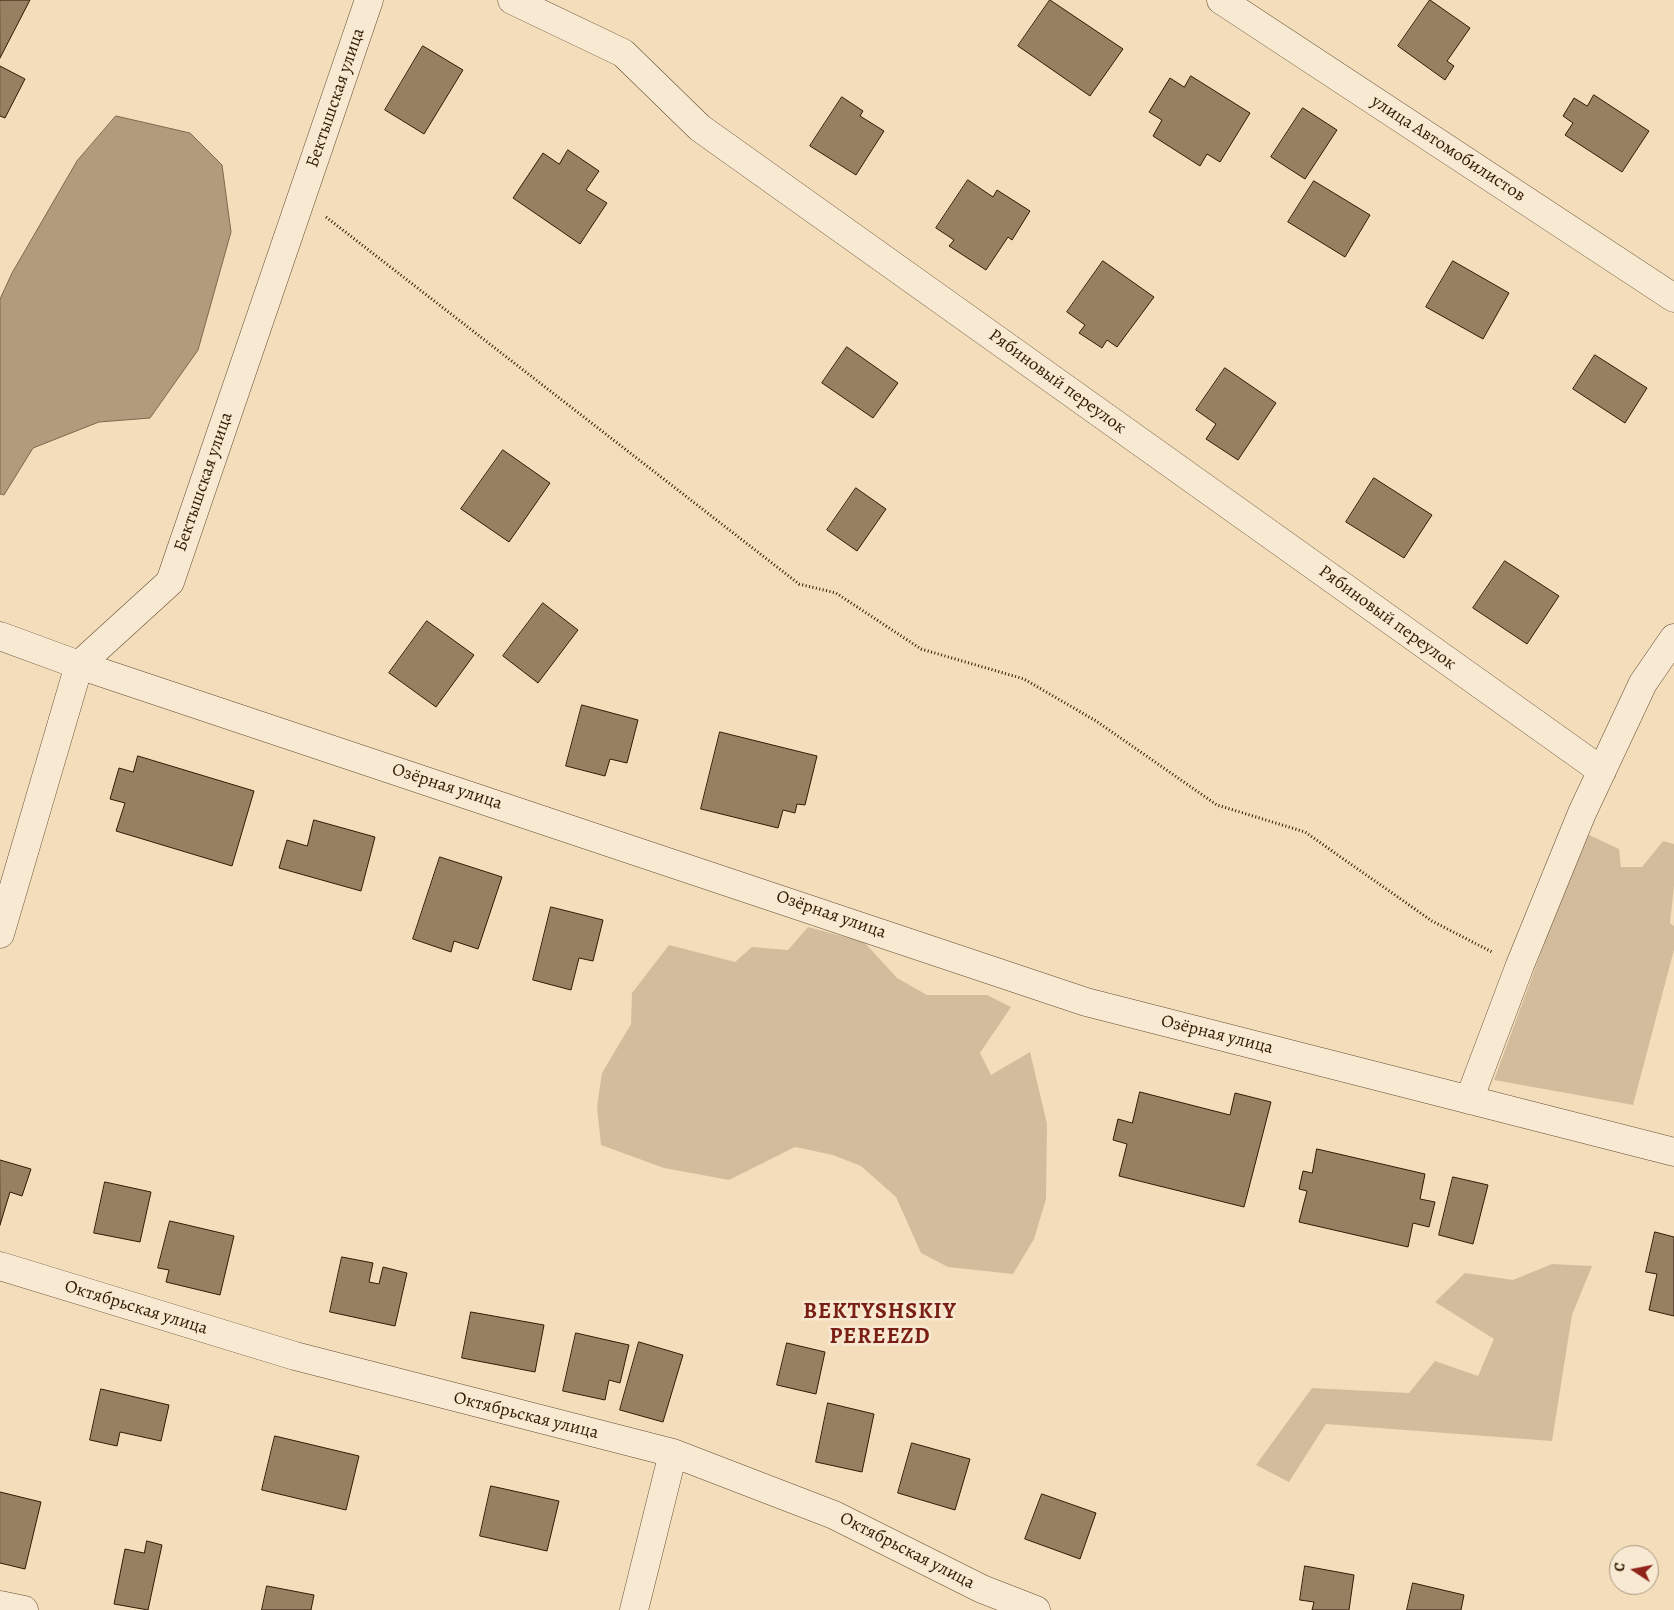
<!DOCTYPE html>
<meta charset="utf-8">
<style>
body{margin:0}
#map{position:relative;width:1674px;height:1610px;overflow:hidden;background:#f4ddbb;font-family:Alegreya,serif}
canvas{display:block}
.north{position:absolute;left:1609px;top:1545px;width:50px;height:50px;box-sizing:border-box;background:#f8e9d3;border:1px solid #a8977f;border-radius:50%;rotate:281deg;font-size:14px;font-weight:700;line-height:20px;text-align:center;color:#311b02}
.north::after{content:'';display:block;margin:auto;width:18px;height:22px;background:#8f2418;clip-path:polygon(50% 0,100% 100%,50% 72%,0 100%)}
</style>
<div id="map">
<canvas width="1674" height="1610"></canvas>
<div class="north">С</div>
</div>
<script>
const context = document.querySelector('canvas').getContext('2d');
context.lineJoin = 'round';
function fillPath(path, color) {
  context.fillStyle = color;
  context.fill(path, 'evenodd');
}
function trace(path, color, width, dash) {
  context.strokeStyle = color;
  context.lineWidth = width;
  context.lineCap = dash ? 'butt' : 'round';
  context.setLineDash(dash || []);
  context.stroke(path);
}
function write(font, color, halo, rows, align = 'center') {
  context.font = font + ' Alegreya,serif';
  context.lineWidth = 5;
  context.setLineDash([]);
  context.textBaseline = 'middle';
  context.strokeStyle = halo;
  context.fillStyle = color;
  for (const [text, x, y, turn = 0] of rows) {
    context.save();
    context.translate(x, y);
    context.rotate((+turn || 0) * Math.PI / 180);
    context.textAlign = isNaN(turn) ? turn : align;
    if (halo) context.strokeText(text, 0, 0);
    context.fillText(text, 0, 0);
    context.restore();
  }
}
fillPath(new Path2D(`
 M 1585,833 L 1619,849 L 1621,867 L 1642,867 L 1663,841 L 1674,844 L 1674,886 L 1670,923 L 1674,926 L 1674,950 L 1633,1105 L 1494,1080 Z
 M 808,927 L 864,942 L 897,978 L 927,995 L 987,995 L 1011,1007 L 980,1053 L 991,1075 L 1030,1052 L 1047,1124 L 1046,1199 L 1034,1239 L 1013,1274 L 948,1267 L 921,1253 L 896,1197 L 861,1166 L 833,1155 L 795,1147 L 729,1180 L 664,1168 L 601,1145 L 597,1107 L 602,1073 L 631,1024 L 632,993 L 669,945 L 735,962 L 752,947 L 788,950 Z
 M 1552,1264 L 1592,1266 L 1572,1315 L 1552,1441 L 1326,1424 L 1289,1482 L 1256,1465 L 1312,1388 L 1409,1393 L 1435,1361 L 1478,1376 L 1494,1339 L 1435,1302 L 1465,1273 L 1513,1280 Z`), '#d3bc9c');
const water = new Path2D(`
 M 116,116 L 190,133 L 222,165 L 231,232 L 198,350 L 150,418 L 99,422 L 33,448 L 4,495 L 0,494 L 0,299 L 12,273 L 77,161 Z`);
fillPath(water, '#b29b7c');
trace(water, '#7e684b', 1);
const building = new Path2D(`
 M 0,0 L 30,0 L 0,58 Z
 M 1050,0 L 1123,49 L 1090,96 L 1018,46 Z
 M 1430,0 L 1470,28 L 1447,61 L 1454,66 L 1445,80 L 1398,46 Z
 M 423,46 L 463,70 L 424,134 L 385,110 Z
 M 0,66 L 25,79 L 5,118 L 0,116 Z
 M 1191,76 L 1250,113 L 1220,162 L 1207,154 L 1200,166 L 1153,136 L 1162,120 L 1149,112 L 1170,78 L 1184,87 Z
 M 1594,95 L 1649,131 L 1622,172 L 1565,135 L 1573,123 L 1563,116 L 1574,98 L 1587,106 Z
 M 842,97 L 863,111 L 860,116 L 884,131 L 856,175 L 810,146 Z
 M 1303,108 L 1337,130 L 1305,179 L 1271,157 Z
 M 568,150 L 599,171 L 586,190 L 607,203 L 580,244 L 513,198 L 543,153 L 559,164 Z
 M 968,180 L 993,197 L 997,190 L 1030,211 L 1012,240 L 1008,237 L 986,270 L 949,246 L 954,240 L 936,228 Z
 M 1314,181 L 1370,215 L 1345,257 L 1288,222 Z
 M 1103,261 L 1154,297 L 1117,347 L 1107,340 L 1102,348 L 1079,333 L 1085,325 L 1067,312 Z
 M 1453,261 L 1509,293 L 1483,339 L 1426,307 Z
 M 847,347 L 898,383 L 873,418 L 822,383 Z
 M 1595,355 L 1647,388 L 1625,423 L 1573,389 Z
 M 1225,368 L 1276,403 L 1238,460 L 1206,439 L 1216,424 L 1196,410 Z
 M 503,450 L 550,483 L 509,542 L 461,509 Z
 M 1374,478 L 1432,515 L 1404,558 L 1346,522 Z
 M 856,488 L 886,509 L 857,551 L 827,530 Z
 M 1505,561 L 1559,596 L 1527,644 L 1473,608 Z
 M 543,603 L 578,630 L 538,683 L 503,656 Z
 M 427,621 L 474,655 L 436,707 L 389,673 Z
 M 582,705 L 638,720 L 627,763 L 610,759 L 605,776 L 566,766 Z
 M 720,732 L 817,756 L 805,805 L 797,804 L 795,813 L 783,810 L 778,828 L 701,809 Z
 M 138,756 L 254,791 L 232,866 L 116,831 L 125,803 L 110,799 L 119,768 L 133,772 Z
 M 314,820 L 375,837 L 361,891 L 279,868 L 287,840 L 307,846 Z
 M 440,857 L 502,877 L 478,949 L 454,941 L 451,952 L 413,939 Z
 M 551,907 L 603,920 L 593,961 L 579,958 L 571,990 L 533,980 Z
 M 1140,1092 L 1230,1115 L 1235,1093 L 1271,1102 L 1244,1207 L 1119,1176 L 1127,1144 L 1113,1140 L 1118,1119 L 1132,1123 Z
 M 1317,1149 L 1425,1174 L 1420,1199 L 1435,1202 L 1429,1227 L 1413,1223 L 1408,1247 L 1299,1222 L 1307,1191 L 1299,1189 L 1303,1171 L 1312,1173 Z
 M 0,1160 L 31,1169 L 22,1196 L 10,1192 L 0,1225 Z
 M 1453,1177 L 1488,1185 L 1473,1244 L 1439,1235 Z
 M 105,1182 L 151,1192 L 140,1242 L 94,1233 Z
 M 170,1221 L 234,1236 L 220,1295 L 166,1282 L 169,1270 L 158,1268 Z
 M 1655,1232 L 1674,1237 L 1674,1316 L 1649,1310 L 1657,1274 L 1646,1272 Z
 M 342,1257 L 373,1263 L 369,1282 L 379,1284 L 383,1267 L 407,1273 L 395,1326 L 330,1312 Z
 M 471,1312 L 544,1325 L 535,1372 L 462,1358 Z
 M 576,1333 L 629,1345 L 620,1383 L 609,1380 L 605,1400 L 563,1391 Z
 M 639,1342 L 683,1355 L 663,1422 L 620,1410 Z
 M 787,1343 L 825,1352 L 816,1394 L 777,1385 Z
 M 101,1389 L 169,1405 L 161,1441 L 120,1432 L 117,1446 L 90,1440 Z
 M 828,1403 L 874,1414 L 862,1472 L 816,1462 Z
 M 275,1436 L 359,1456 L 346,1510 L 262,1490 Z
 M 912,1443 L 970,1459 L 955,1510 L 898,1493 Z
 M 491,1486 L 559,1501 L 547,1551 L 480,1536 Z
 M 0,1492 L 41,1502 L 25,1569 L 0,1563 Z
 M 1042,1494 L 1096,1513 L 1080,1559 L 1025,1539 Z
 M 147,1541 L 162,1545 L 148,1610 L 114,1604 L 125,1549 L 144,1553 Z
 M 1305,1566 L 1354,1575 L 1349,1610 L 1312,1610 L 1314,1602 L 1300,1600 Z
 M 1413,1583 L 1464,1595 L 1461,1610 L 1407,1610 Z
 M 267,1586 L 314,1595 L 311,1610 L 262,1610 Z`);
fillPath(building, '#968062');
trace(building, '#311b02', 1);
const minor = new Path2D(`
 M 512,0 L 623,53 L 700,128 L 1602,771
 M 1221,0 L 1674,298
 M 0,636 L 79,665 L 1086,1002 L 1674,1152
 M 0,934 L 79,665 L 170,582 L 369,0
 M 1469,1100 L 1520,965 L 1582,813 L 1643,683 L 1674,638
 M 0,1266 L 295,1356 L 673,1453 L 834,1515 L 982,1589 L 1036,1610
 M 0,1605 L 24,1610
 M 634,1610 L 673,1453`);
trace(minor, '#624c30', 29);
trace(new Path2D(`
 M 326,217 L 799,584 L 836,593 L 921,649 L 1024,679 L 1096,721 L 1217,805 L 1305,832 L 1432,921 L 1492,952`), '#311b02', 3, [1, 2.5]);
trace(minor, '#f8e9d3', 28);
write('18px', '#311b02', '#f8e9d3', [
 ["Бектышская улица",336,98,-71],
 ["улица Автомобилистов",1448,149,33],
 ["Рябиновый переулок",1057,382,36],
 ["Бектышская улица",204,482,-71],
 ["Рябиновый переулок",1387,618,36],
 ["Озёрная улица",447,787,18],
 ["Озёрная улица",831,915,19],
 ["Озёрная улица",1217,1035,14],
 ["Октябрьская улица",136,1308,17],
 ["Октябрьская улица",526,1416,14],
 ["Октябрьская улица",907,1551,27]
]);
context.letterSpacing = '1px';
write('bold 22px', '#7a1f14', '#f8e9d3', [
 ["BEKTYSHSKIY",880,1313],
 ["PEREEZD",880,1338]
]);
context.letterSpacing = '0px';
</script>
